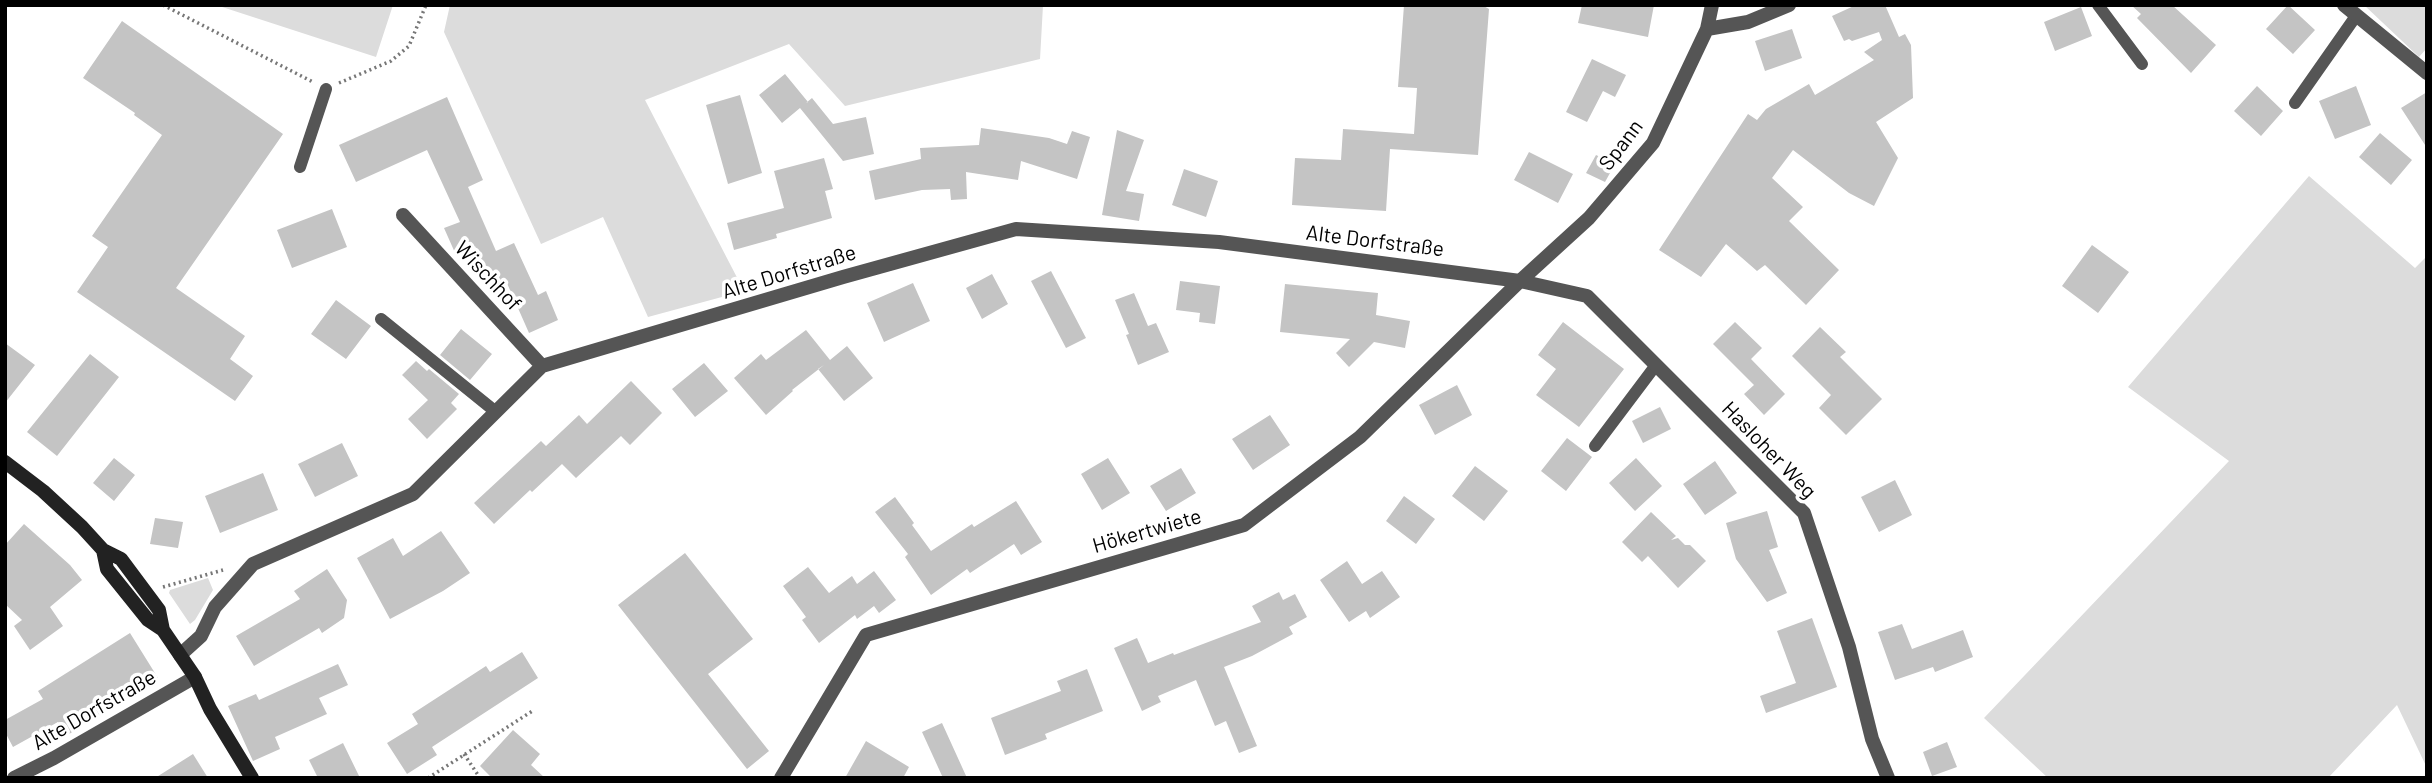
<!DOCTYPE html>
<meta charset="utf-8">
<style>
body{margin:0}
#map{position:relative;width:2432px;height:783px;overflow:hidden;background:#fff;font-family:Barlow,sans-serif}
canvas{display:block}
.frame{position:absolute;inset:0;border:7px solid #000;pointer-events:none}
</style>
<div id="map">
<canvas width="2432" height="783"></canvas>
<div class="frame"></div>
</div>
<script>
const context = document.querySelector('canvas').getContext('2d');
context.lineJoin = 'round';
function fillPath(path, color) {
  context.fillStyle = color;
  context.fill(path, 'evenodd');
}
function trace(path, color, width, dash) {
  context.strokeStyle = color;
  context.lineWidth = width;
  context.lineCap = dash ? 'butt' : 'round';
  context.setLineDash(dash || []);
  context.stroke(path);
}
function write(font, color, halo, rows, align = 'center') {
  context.font = font + ' Barlow,sans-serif';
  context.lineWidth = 7;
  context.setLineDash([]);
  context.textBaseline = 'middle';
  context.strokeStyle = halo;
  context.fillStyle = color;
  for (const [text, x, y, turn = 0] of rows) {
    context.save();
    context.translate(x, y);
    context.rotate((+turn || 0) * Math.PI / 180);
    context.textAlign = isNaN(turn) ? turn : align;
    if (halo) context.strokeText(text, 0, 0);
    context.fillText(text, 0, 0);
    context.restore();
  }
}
fillPath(new Path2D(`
 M 216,5 L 393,5 L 376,57 Z
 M 450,5 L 1043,5 L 1040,59 L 845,106 L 789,44 L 645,100 L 744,291 L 648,317 L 603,217 L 541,244 L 444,32 Z
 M 2364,5 L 2427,5 L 2427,48 L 2419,57 Z
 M 2309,176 L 2415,268 L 2427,256 L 2427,768 L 2397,705 L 2328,778 L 2048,778 L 1984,718 L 2229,461 L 2128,387 Z
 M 208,578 L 213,590 L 195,620 L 190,624 L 169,593 L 170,590 Z`), '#dcdcdc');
fillPath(new Path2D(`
 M 1404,5 L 1482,5 L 1489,9 L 1478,155 L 1390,149 L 1386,211 L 1292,205 L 1295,158 L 1341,160 L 1343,129 L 1414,134 L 1417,88 L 1398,87 Z
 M 1582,5 L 1654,5 L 1648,37 L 1578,23 Z
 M 1856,5 L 1885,5 L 1899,37 L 1905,34 L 1911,45 L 1913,98 L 1876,122 L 1898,158 L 1874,206 L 1849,193 L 1793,150 L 1772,178 L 1803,207 L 1789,221 L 1839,270 L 1806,305 L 1765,265 L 1757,271 L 1726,244 L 1701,277 L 1659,250 L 1748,114 L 1757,120 L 1766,109 L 1809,84 L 1815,95 L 1874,60 L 1864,52 L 1882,40 L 1879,32 L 1852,41 L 1849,39 L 1844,41 L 1832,16 Z
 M 2131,5 L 2172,5 L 2216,45 L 2191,73 L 2137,18 L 2141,14 Z
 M 2288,5 L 2315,30 L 2293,54 L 2266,29 Z
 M 2081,7 L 2092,36 L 2055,51 L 2044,22 Z
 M 122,21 L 283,134 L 176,288 L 245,336 L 230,359 L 253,376 L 235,401 L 77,292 L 108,247 L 92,236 L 162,135 L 134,115 L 135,113 L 83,78 Z
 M 1792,29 L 1802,58 L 1765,71 L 1755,41 Z
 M 1592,59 L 1626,75 L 1615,97 L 1603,91 L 1587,122 L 1566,112 Z
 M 785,74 L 808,102 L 806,103 L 812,98 L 833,124 L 866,117 L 874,154 L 843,161 L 800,108 L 782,123 L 759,95 Z
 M 2257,86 L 2283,111 L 2261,136 L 2234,111 Z
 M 2356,86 L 2371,125 L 2335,139 L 2319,101 Z
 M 2427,92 L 2427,148 L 2401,108 Z
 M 740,95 L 762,173 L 728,184 L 706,105 Z
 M 447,97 L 483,180 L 468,187 L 496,251 L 514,243 L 538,295 L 546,291 L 558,320 L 529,333 L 506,281 L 494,287 L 475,246 L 456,255 L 444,228 L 460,222 L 427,150 L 356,182 L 339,145 Z
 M 981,128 L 1049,138 L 1067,144 L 1072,131 L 1090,137 L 1077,179 L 1021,161 L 1018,180 L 966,172 L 967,199 L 951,200 L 950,189 L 922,190 L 875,200 L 869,171 L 921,159 L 920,148 L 979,145 Z
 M 1117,130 L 1144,140 L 1126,191 L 1144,194 L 1139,221 L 1102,215 Z
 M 2380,133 L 2412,160 L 2391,185 L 2359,157 Z
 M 1529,152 L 1573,174 L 1558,203 L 1514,180 Z
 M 1596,155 L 1615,164 L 1605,182 L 1586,173 Z
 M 824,158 L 833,189 L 825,191 L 832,218 L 776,234 L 777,238 L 734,250 L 727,223 L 784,208 L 774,171 Z
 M 1184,169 L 1218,181 L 1206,217 L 1172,205 Z
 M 332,209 L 347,247 L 292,268 L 277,230 Z
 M 2092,245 L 2129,272 L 2098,313 L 2062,286 Z
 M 1051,271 L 1086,338 L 1066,348 L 1031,281 Z
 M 992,274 L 1008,304 L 982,319 L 966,288 Z
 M 1180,281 L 1220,286 L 1215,324 L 1199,322 L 1200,313 L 1176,310 Z
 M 913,283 L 930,321 L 884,342 L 867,303 Z
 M 1285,284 L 1378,293 L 1376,315 L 1410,321 L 1405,348 L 1374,342 L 1349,367 L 1336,353 L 1350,339 L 1280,332 Z
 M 1134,293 L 1148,326 L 1156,323 L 1169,352 L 1138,365 L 1126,335 L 1129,334 L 1115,300 Z
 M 336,300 L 371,326 L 346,359 L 311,334 Z
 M 1563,322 L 1624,369 L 1579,427 L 1536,395 L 1556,369 L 1538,355 Z
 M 1735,322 L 1762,348 L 1751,359 L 1785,394 L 1764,415 L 1744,394 L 1754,385 L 1713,344 Z
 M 1820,327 L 1846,352 L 1840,357 L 1882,399 L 1846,435 L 1819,408 L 1831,395 L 1792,356 Z
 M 461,329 L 492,354 L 470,380 L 440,355 Z
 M 806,330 L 830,360 L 847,346 L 873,378 L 844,401 L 818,369 L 824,365 L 792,390 L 793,391 L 766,415 L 734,378 L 761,354 L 766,360 Z
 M 5,343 L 35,365 L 5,403 Z
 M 90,354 L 119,377 L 57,456 L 27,432 Z
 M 416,361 L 427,371 L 429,369 L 459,394 L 451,403 L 457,409 L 427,439 L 408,419 L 428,400 L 402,375 Z
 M 704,363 L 728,391 L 695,417 L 672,389 Z
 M 631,381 L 662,413 L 630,445 L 621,436 L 576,478 L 562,464 L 532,492 L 530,490 L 494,524 L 474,503 L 541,441 L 546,446 L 579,415 L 587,424 Z
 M 1457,385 L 1472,415 L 1435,435 L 1419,405 Z
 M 1660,407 L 1671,429 L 1643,443 L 1632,421 Z
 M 1270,415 L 1290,445 L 1253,470 L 1232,439 Z
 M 1567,438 L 1592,457 L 1566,491 L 1541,471 Z
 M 342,443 L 358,476 L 315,497 L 298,464 Z
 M 114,458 L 135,475 L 114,501 L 93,483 Z
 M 1108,458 L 1130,493 L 1102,510 L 1081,474 Z
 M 1636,458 L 1662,486 L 1635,511 L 1609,483 Z
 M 1715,461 L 1737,493 L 1705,515 L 1683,484 Z
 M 1475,466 L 1508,491 L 1484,521 L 1452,496 Z
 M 1181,468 L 1196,493 L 1166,511 L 1150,486 Z
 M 263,473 L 278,510 L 220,533 L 205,496 Z
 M 1895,480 L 1912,515 L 1879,532 L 1861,497 Z
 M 1404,496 L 1435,519 L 1416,544 L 1386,521 Z
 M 895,497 L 914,523 L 912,525 L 931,551 L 972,524 L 974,527 L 1016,501 L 1042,542 L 1021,555 L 1014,544 L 970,573 L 967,569 L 931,595 L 905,557 L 908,554 L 875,512 Z
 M 1767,511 L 1778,547 L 1769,550 L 1787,593 L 1767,602 L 1736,559 L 1726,523 Z
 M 1651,512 L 1676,536 L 1671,540 L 1678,538 L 1685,545 L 1690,545 L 1706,561 L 1678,588 L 1648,556 L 1642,562 L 1622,542 Z
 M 155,518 L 183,522 L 178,548 L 150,544 Z
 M 24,524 L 70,565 L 82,580 L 50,607 L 63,626 L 30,650 L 14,626 L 22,620 L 5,604 L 5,545 Z
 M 441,531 L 470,573 L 443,591 L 390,619 L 357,558 L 393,538 L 403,556 Z
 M 685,553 L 753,639 L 708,674 L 769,751 L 747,769 L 618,605 Z
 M 1347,561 L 1362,584 L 1382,571 L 1400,597 L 1370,618 L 1366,611 L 1349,622 L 1320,580 Z
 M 808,567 L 829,593 L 852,576 L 857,584 L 874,571 L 896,600 L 879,613 L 874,606 L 857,619 L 855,615 L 819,643 L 802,620 L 806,617 L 783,586 Z
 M 327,569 L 347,600 L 344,618 L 322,633 L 319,628 L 254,666 L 236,636 L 300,599 L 294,591 Z
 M 1279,592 L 1283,600 L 1295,594 L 1307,617 L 1289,627 L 1293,634 L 1252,656 L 1224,667 L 1257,746 L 1239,753 L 1226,721 L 1215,726 L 1196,680 L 1158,696 L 1161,702 L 1142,711 L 1114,648 L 1137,638 L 1148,663 L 1173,653 L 1174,655 L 1261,622 L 1252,606 Z
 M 1812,618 L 1837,687 L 1766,713 L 1760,696 L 1796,683 L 1777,631 Z
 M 1902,624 L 1912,649 L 1963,630 L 1973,657 L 1935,672 L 1933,667 L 1895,680 L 1878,632 Z
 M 130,633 L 158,678 L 66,736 L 58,722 L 13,747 L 5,732 L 5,720 L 43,699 L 38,691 Z
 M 522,652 L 538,678 L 432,747 L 437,755 L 407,774 L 387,743 L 418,724 L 412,714 L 486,666 L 490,672 Z
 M 338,664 L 348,685 L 319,698 L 327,714 L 275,737 L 280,749 L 253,761 L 228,706 L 256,694 L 259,700 Z
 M 1087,669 L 1103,711 L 1045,734 L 1047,739 L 1005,755 L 991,718 L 1061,691 L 1057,681 Z
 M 942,723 L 967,778 L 943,778 L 922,732 Z
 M 513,730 L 540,754 L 531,765 L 545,778 L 492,778 L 480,766 Z
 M 866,741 L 909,767 L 903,778 L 845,778 Z
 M 1947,742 L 1957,767 L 1932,776 L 1923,752 Z
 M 343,743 L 360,778 L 318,778 L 309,760 Z
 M 193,754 L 208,778 L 155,778 Z`), '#c4c4c4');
trace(new Path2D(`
 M 163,5 L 313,82
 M 339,83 L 391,61 L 409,46 L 426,5
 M 163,587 L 223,570
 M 464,754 L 480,778
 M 428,778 L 534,710`), '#777', 3.5, [2, 3.5]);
trace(new Path2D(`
 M 2098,5 L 2142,64
 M 2295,103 L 2356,16
 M 300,167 L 326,89
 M 381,319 L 496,412
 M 1595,446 L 1656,365`), '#555', 12);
trace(new Path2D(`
 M 2344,5 L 2427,73
 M 1707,29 L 1748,22 L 1789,5
 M 403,215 L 542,366
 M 180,655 L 201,636 L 215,607 L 253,564 L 413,494 L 542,366 L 843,277 L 1016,229 L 1219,242 L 1520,281 L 1587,296 L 1804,513 L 1849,647 L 1872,739 L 1888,778
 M 14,778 L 54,758 L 195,677
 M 781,778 L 866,635 L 1244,525 L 1360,437 L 1520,281 L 1589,218 L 1653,143 L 1707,29 L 1712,5`), '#555', 14);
trace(new Path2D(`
 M 5,462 L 43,491 L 82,527 L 103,550 L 121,559 L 159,610 L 163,630
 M 103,550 L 107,569 L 148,620 L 163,630 L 195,677 L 210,709 L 252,778`), '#222', 14);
write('21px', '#000', '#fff', [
 ["Spann",1621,145,-53],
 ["Alte Dorfstraße",1375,241,7],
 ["Alte Dorfstraße",789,272,-17],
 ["Wischhof",488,276,47],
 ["Hasloher Weg",1769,450,46],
 ["Hökertwiete",1147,531,-16],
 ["Alte Dorfstraße",94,710,-30]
]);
</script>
